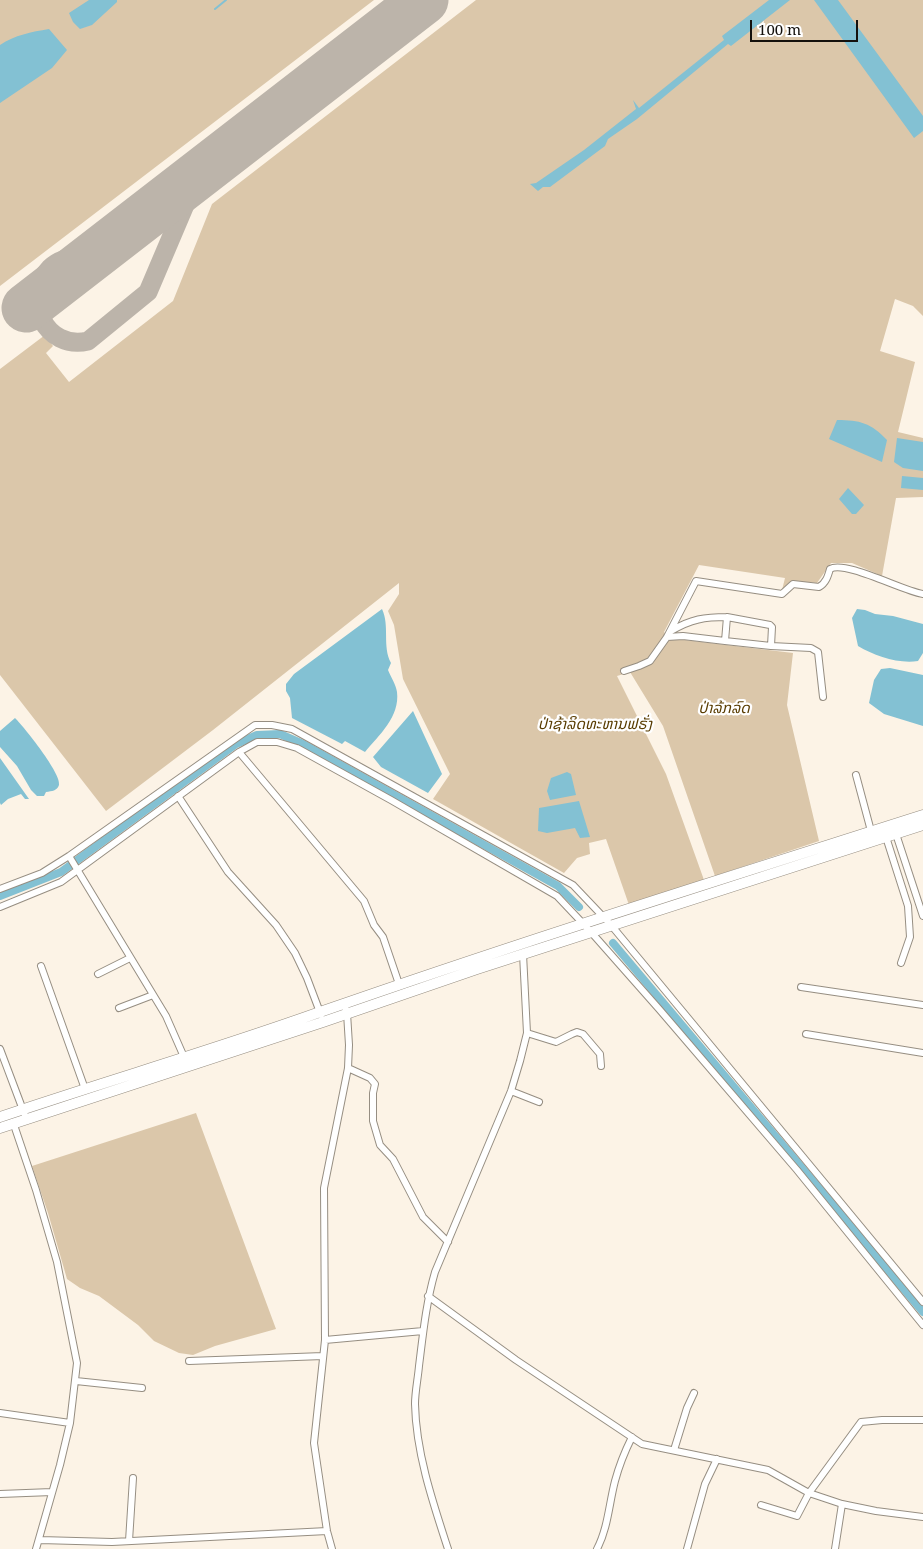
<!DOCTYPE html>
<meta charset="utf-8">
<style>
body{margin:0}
#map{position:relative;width:923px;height:1549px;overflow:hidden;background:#fcf3e6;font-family:"Noto Serif",serif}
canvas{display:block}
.scale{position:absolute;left:750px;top:20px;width:108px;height:22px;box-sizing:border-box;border:2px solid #14110d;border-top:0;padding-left:6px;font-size:15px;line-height:18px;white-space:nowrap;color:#14110d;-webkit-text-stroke:4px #fff;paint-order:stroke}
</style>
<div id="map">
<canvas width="923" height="1549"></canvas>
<div class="scale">100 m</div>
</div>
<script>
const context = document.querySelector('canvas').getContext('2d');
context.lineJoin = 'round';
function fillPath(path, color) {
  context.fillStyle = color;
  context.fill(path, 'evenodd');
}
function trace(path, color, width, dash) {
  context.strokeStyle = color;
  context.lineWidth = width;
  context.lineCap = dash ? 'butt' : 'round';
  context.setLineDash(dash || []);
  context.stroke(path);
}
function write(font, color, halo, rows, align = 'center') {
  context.font = font + ' "Noto Serif","Noto Sans Lao",serif';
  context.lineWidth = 4.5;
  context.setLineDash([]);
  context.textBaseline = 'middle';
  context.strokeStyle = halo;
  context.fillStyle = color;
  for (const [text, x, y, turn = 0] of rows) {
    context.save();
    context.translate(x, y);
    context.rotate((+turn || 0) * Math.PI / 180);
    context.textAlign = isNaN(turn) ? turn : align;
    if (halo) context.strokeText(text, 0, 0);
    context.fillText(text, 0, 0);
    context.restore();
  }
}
fillPath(new Path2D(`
 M 0,0 L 374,0 L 0,286 Z
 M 476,0 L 923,0 L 923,316 L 913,306 L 895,299 L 880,351 L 915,362 L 898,432 L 923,438 L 923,497 L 896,498 L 882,576 L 852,563 L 831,563 L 817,583 L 792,581 L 782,590 L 785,578 L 699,565 L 664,632 L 669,638 L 793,653 L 787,705 L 819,841 L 715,876 L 663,726 L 630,672 L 617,676 L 666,774 L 704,880 L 629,905 L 606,839 L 589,843 L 590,854 L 577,858 L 564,873 L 433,799 L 450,774 L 403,679 L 394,625 L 388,611 L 399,594 L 399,583 L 213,730 L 106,811 L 0,675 L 0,369 L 45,335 L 53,346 L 46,353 L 69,382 L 173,301 L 212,204 Z
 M 196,1113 L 276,1329 L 215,1346 L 193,1355 L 179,1353 L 154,1341 L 138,1325 L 99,1296 L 80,1288 L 67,1279 L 48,1213 L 32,1166 Z`), '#dbc7aa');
fillPath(new Path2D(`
 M 89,0 L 117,0 L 117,2 L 92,25 L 80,29 L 73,22 L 69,13 Z
 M 769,0 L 790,0 L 731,46 L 728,44 L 637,119 L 608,139 L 605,146 L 550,187 L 543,187 L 538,191 L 530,184 L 536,183 L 584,150 L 636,109 L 633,100 L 639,108 L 724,40 L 722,36 Z
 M 814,0 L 838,0 L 923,116 L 923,131 L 914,138 Z
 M 49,29 L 67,50 L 52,68 L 0,103 L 0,45 C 15,35 31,32 49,29 Z
 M 837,420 C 860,420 871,423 887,440 L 882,462 L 829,439 Z
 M 897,438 L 923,442 L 923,471 L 903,468 L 894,462 Z
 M 902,476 L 923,478 L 923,490 L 901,488 Z
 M 848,488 L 864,505 L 856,514 L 852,514 L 839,499 Z
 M 382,609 C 390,626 382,646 391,663 L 388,670 C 391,677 396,685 397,692 C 400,717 379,735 365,752 L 345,741 L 342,744 L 292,718 L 290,698 L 286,691 L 286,684 L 294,674 Z
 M 857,609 L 865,610 L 875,614 L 893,616 L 923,624 L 923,653 L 918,661 C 898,664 875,656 858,646 L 852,618 Z
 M 890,668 L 923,675 L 923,726 L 884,714 L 869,703 L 874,680 L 881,669 Z
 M 413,711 L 442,774 L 428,793 L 381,767 L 373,757 Z
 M 15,718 C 24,727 62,774 59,785 C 57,791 52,791 46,792 L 44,796 L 37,796 L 31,790 L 17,766 L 0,747 L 0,731 Z
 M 0,758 L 29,799 L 25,799 L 21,794 L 8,799 L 1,805 L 0,803 Z
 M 567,772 L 571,774 L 576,795 L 550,800 L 547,791 L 551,778 Z
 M 579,801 L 590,837 L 580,838 L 575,828 L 547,833 L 538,831 L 539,808 Z`), '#83c1d3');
trace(new Path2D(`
 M 215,9 L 226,0`), '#83c1d3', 2);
trace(new Path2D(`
 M 0,896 L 61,872 L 236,744 L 257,735 L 280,734 L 303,744 L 558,886 L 579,907
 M 613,943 L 923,1312`), '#83c1d3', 8);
trace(new Path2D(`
 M 103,248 C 87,257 64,254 50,268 C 21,298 45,351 88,341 L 148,292 L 193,186 L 203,174 L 235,146`), '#bcb4aa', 19);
trace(new Path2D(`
 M 26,308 L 424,0`), '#bcb4aa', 49);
const minor = new Path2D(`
 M 667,637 L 683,636 L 725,641 L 727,617 C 705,617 691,619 671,631
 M 725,641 L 771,646 L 772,627 L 770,625 L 727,617
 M 771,646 L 811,648 L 818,652 L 823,697
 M 624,671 L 639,666 L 650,661 L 667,637 L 696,581 L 782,594 L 793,584 L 819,587 C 826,583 828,576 830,569 C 845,560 903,591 923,594
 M 239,752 L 364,901 L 374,925 L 383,937 L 399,984
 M 856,775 L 871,831
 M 178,796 L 228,872 L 276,925 L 295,953 L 307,978 L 321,1015
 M 896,834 L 923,916
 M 886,837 L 908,906 L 910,937 L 901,963
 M 69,856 L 166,1016 L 184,1057
 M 0,889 L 42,873 L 69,856 L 255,725 L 272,725 L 292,729 L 573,885 L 611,925 L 923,1302
 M 0,907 L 61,882 L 239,752 L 257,742 L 277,742 L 297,748 L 391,800 L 557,896 L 591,932 L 659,1009 L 797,1170 L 923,1325
 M 41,966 L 85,1089
 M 98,974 L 130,958
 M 801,987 L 923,1005
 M 119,1008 L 153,995
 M 527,1033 L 556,1042 L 572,1034 L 577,1032 L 583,1034 L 600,1054 L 601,1066
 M 806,1034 L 923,1053
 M 0,1049 L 26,1118
 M 348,1068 L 370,1078 L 375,1084 L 373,1093 L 373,1121 L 380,1145 L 393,1159 L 423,1217 L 448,1242
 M 511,1091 L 539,1102
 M 13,1122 L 36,1190 L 57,1262 L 77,1363 L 70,1423 L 60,1465 L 36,1549
 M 428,1296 L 516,1360 L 642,1444 L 768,1470 L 809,1493 L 842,1504 L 876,1511 L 923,1517
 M 325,1340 L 423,1331
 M 189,1361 L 323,1356
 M 76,1381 L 142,1388
 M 0,1413 L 70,1423
 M 674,1450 L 687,1408 L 694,1393
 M 0,1494 L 52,1492
 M 761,1505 L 797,1516 L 809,1493 L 861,1422 L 882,1420 L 923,1420
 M 40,1540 L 112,1542 L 327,1531
 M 129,1541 L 133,1478
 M 332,1549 L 327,1531 L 314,1443 L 325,1340 L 324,1188 L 348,1068 L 349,1045 L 347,1013 L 344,1004
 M 448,1549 C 433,1503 416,1453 415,1404 C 415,1392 418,1378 419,1366 C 423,1334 426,1303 435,1272 L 511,1091 L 520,1061 L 527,1033 L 523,954
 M 597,1549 C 608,1528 609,1504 615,1481 C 619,1466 625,1451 632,1437
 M 687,1549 L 705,1484 L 717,1459
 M 835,1549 L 842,1504`);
const trunk = new Path2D(`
 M 0,1117 C 106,1081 214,1050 320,1012 C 520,942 722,879 923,815
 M 0,1128 L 323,1022 L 477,969 L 923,825`);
trace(minor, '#968e82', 8);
trace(trunk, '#968e82', 11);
trace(minor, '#fff', 6);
trace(trunk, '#fff', 10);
write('italic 15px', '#593c00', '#fff', [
 ["ປ່າລ້ກລົດ",724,709],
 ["ປ່າຊ້າລິດທະຫານຟຣັ່ງ",595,725]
]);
</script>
